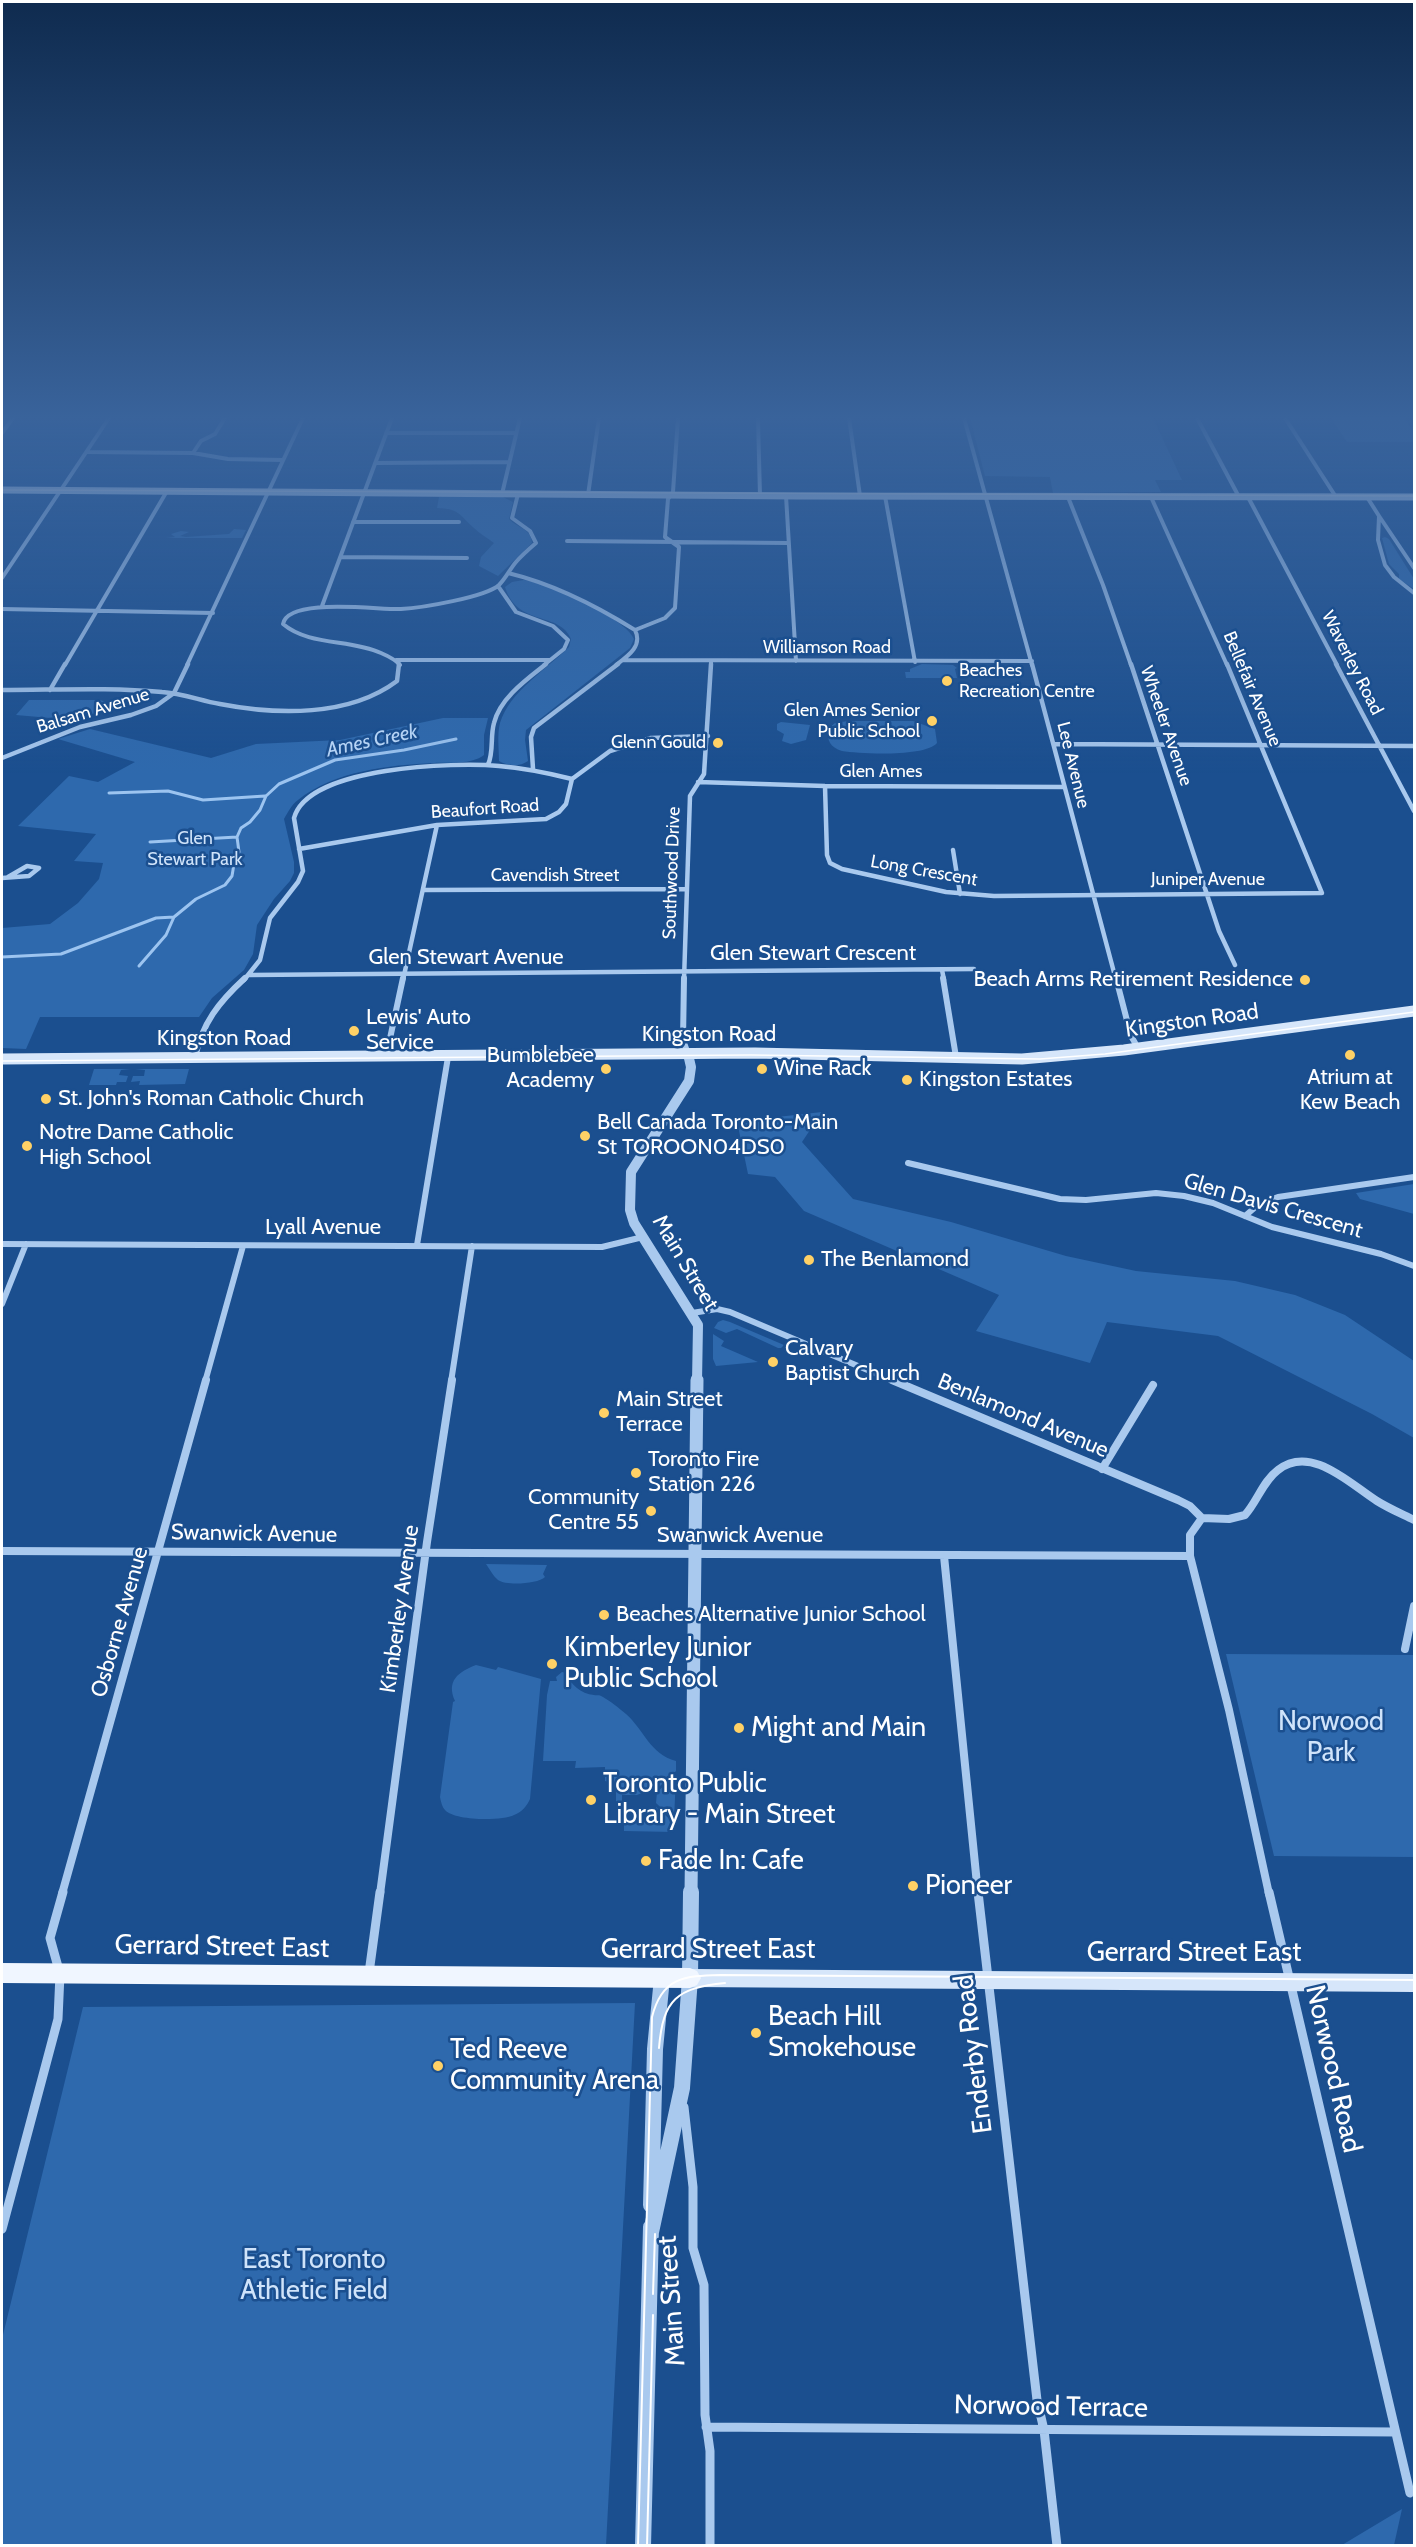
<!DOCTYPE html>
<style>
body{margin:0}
#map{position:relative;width:1416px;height:2547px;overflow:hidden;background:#1b4f8f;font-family:Cabin,sans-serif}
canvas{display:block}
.frame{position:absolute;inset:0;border:3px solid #fff;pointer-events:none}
</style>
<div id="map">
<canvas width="1416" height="2547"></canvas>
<div class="frame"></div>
</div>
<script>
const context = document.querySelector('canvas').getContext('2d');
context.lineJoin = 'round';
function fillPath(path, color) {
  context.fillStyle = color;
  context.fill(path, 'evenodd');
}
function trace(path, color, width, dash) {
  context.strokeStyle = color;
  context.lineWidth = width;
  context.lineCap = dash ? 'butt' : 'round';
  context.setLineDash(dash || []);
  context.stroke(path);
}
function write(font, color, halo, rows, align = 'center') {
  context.font = font + ' Cabin,sans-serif';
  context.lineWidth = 5;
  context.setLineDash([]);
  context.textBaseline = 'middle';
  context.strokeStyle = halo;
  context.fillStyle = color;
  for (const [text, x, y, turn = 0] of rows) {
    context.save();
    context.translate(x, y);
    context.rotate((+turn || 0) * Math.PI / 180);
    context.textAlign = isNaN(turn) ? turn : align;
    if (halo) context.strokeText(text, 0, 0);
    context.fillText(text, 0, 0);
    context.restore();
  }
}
fillPath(new Path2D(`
 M 970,418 L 1153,418 L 1182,480 L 1155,480 L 1161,492 L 1053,493 L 1050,477 L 985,476 Z
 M 1331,418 L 1404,418 L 1414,432 L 1414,442 L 1347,442 Z
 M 439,497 L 503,497 L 513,502 L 509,519 C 517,528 531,528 532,543 L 498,576 L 479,566 L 481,557 L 494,543 C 488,538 480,534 474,528 C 458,514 460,509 437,508 Z
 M 234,529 L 246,530 L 242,538 L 166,538 L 175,537 L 171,534 L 181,531 L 189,532 L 180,536 L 186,537 L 229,534 Z
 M 1385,537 L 1389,539 L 1414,579 L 1414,589 L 1399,579 L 1399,574 L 1389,564 L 1382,538 Z
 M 524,580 C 547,583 625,617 634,639 L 630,648 L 526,730 L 525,740 L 528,761 C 520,767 507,766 499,761 C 499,748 497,735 500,723 C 510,691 546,670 569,647 L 571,639 C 560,611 517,627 505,587 L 512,582 Z
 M 922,664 L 953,665 L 957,668 L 955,669 L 957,678 L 906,678 L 905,672 L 910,672 L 910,669 Z
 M 29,700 L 100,700 L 106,702 L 109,707 L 103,712 C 93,712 85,718 75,718 C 54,720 35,716 16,715 Z
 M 443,718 L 488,718 L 484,735 L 484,755 C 471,765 450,762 434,763 C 389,765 334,771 298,800 C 292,804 288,812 284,819 L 294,862 L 294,873 L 290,881 L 274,899 L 257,925 L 253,954 L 244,970 L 212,998 L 199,1017 L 40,1017 L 26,1049 L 2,1048 L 2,928 L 50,924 L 78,903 L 99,879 L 103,863 L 74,861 L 96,834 L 18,826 L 69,776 L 98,782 L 135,762 L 58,739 L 90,729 L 211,758 L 256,744 L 340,740 Z
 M 848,721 L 913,721 L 935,729 L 937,743 C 925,757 861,754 842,751 C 830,747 827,741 828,729 L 835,723 Z
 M 781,722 L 810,725 L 806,740 L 791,744 L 782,741 L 784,734 L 777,730 L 777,724 Z
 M 94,1069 L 131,1069 L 121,1070 L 119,1075 L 128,1076 L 126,1082 L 117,1082 L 116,1085 L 89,1085 Z
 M 135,1069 L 189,1069 L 185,1084 L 139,1085 L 140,1081 L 131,1082 L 133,1076 L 144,1076 L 145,1070 Z
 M 822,1112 L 802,1142 L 853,1199 L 951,1222 L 1066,1256 L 1136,1271 L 1235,1281 L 1295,1295 L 1345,1315 L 1414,1361 L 1414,1438 L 1372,1414 L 1218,1336 L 1107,1322 L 1090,1363 L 976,1331 L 999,1295 L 804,1211 L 775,1177 L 748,1174 L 738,1126 L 759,1119 Z
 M 1414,1184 L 1414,1214 L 1360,1199 L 1356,1193 Z
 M 723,1320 L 730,1322 L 784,1345 L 781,1348 L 778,1348 L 737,1329 L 726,1333 L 714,1328 L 718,1322 Z
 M 713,1334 L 724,1341 L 721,1346 L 758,1362 L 716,1366 L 713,1359 Z
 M 486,1564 L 547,1565 L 543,1574 L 545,1577 C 538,1584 506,1586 498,1580 C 493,1576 489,1568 486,1564 Z
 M 1226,1654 L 1414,1655 L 1414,1857 L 1274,1856 Z
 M 476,1665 L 496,1670 L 498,1667 L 541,1679 L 530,1799 C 527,1806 522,1812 514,1815 C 502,1821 455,1821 445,1810 C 442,1807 441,1802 440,1797 L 453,1702 L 455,1701 C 446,1681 458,1672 476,1665 Z
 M 562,1672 L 566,1673 C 570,1684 581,1694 594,1695 C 600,1696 597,1694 603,1697 C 610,1701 619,1708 626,1714 C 644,1730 650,1754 676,1761 L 676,1771 L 659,1787 L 649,1786 L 649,1790 L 637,1795 L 622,1795 L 622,1802 L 616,1802 L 616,1784 L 605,1781 L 605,1767 L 575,1768 L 576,1761 L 543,1761 L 547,1695 L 550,1681 L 557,1681 L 556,1677 Z
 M 676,1775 L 674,1820 L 656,1803 L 657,1792 Z
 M 656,1807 L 674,1823 L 674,1832 L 624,1831 L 624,1820 L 656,1820 Z
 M 635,2003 L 606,2545 L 2,2545 L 2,2339 L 83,2007 Z
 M 1402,2509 L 1394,2545 L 1342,2545 Z`), '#2e69ad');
trace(new Path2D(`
 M 109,793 L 168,791 L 203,800 L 265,796
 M 150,842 L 237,837
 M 2,957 L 61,954 L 156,918 L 174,917 L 196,899 L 225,885 L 232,876 L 235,858 L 239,852 L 237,837 L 241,828 L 250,822 L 260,810 L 266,796 L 279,784 L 335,760 L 404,750 L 456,739
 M 139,966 L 166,935 L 174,917`), '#9cc4f0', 3);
trace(new Path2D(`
 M 758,418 L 760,496
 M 849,418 L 860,496
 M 964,418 L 1032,665
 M 1197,418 L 1239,497
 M 1285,418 L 1336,497
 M 2,433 L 13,418
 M 386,433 L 516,433
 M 88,452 L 193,453 L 228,459 L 283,460
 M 193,453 L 201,441 L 215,434 L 225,418
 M 376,463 L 509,462
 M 502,494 L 520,418
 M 588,495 L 599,418
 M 786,496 L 796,661
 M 885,496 L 915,662
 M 1068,497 L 1103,585 L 1131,665
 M 1151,497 L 1227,665
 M 1248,497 L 1337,665
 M 1367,497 L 1379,516 L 1378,540 L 1385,565 L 1394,577 L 1414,593
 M 1379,516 L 1414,568
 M 353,522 L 459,522
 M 567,541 L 788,543
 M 341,557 L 467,558
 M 508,573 C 554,584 595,605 635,630 C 643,646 628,656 616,665
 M 2,578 L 109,418
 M 498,586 L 516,612 L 553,626 L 568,640 L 564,649 L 544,665
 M 322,606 L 392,418
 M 2,609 L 213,613
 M 635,630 L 665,618 L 675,608 L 679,547 L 665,537 L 668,499 L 673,492 L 678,418
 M 396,660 L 550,660
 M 623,660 L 1032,661
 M 65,665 L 167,491
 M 187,665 L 303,418
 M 400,665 C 395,659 388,656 381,653 C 350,639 309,646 283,624 C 288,597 378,610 401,609 C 421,608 486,597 499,585 C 506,578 510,569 516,562 C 522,555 529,549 536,543 L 530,531 L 512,518 L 518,494
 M 711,665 L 711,661`), '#a9c9ee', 4);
trace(new Path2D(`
 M 1032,664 L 1116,980
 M 1131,664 L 1219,931 L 1235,965
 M 1336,664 L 1414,811
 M 2,690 C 55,690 109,687 162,692 C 182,693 201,701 220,704 C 277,715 349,717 397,681 L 399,664
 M 50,690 L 65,664
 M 1054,744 L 1414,746
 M 2,758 L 80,727 L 131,715 L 156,706 L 174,693 L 188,664
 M 488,765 C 494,751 490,737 494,723 C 500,698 527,679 546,664
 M 533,769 L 531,737 L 534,728 L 618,664
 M 698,782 L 825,786 L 1064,787
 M 825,786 L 827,855 L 830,863 L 842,869 L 946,892 L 994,896 L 1322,893 L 1227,664
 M 299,849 L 437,825 L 546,819 L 559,812 L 566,804 L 572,779 L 610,751 L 651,738 L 708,736
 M 953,850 L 960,894
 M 2,878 L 29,876 L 39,868 L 27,866 L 8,877
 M 424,890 L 686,889
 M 942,970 L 944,980
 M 250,975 L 974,969
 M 244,980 L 260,960 L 270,918 L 298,882 L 303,871 L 294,818 C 308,766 456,762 499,766 C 524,768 548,773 572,779
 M 403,980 L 437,825
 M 684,980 L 690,796 L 704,774 L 711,664`), '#a9c9ee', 4.5);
trace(new Path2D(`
 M 684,978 L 683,1040 L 688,1054
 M 943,978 L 956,1057
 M 1116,978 L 1131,1036 L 1138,1048
 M 386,1057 L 403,978
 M 195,1058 C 202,1023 219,1002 245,978
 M 908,1163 L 1060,1199 L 1086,1200 L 1156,1193 L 1184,1196 L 1213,1203 L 1272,1227 L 1381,1254 L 1414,1266
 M 1245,1216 L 1259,1204 L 1278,1197 L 1414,1177
 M 2,1244 L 602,1247 L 643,1237
 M 417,1245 L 448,1057
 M 2,1304 L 26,1244
 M 692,1313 L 717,1309 L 730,1312 L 896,1382
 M 205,1382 L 243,1246
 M 451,1382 L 472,1246`), '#a9c9ee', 6);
trace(new Path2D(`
 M 892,1380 L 1178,1500 L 1190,1506 L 1202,1518
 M 1102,1469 L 1153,1385
 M 1202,1518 L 1190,1535 L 1190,1556 L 1229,1710 L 1269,1894
 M 1202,1518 L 1229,1519 L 1245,1515 C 1257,1502 1263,1481 1278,1470 C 1311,1444 1350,1484 1377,1501 C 1388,1508 1402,1514 1414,1520
 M 2,1551 L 1190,1556
 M 944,1556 L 978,1894
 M 1405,1649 L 1414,1606
 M 62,1894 L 206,1380
 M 380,1894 L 427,1542 L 452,1380`), '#a9c9ee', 8);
trace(new Path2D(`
 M 978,1892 L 1037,2400 L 1044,2430 L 1057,2546
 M 1269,1892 L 1410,2493
 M 369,1973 L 380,1892
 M 684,2107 L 693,2187 L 693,2248 L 704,2285 L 705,2415 L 710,2451 L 710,2546
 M 2,2229 L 58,2019 L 60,1974 L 50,1938 L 63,1892
 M 706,2427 L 1395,2432`), '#a9c9ee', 9);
trace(new Path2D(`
 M 688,1054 L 691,1067 L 689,1081 L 631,1172 L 630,1210 L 634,1223 L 698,1325 L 697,1382`), '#a9c9ee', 10);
trace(new Path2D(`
 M 691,1894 L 697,1380`), '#a9c9ee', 13);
trace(new Path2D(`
 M 651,2205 L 655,2049 L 662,1978
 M 651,2232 L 682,2088 L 690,1978 L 691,1892
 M 643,2546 L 651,2227`), '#a9c9ee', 16);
trace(new Path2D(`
 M 2,490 L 798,496 L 1414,497`), '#d6e6fa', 7);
trace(new Path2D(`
 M 2,1059 L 755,1053 L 1022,1059 L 1124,1050 L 1414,1011`), '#d6e6fa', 11);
trace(new Path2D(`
 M 690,1978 L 1414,1983`), '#d6e6fa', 18);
fillPath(new Path2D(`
 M 2,1963 L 690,1968 L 697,1971 L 701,1978 L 697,1985 L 690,1988 L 2,1983 Z`), '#f0f6ff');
trace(new Path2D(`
 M 2,490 L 1414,496
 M 2,1061 L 751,1055 L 1040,1059 L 1105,1054 L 1414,1012`), '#fff', 1.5);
trace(new Path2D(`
 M 659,2048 C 663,1999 677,1988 725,1983
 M 653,2294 L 655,2234
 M 638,2546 L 652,2017 C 662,1977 684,1976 721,1975 L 1414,1980
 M 647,2546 L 653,2315`), '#fff', 2);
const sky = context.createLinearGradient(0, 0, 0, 774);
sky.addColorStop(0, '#0f2b4f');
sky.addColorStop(0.54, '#39639b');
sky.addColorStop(1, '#39639b00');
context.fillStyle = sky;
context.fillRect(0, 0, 1416, 774);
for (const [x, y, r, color] of [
 [947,681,6,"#ffd166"],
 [932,721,6,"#ffd166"],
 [718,743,6,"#ffd166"],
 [1305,980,6,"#ffd166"],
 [354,1031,6,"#ffd166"],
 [1350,1055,6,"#ffd166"],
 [606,1069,6,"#ffd166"],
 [762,1069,6,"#ffd166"],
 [907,1080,6,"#ffd166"],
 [46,1099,6,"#ffd166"],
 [585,1136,6,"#ffd166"],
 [27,1146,6,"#ffd166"],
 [809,1260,6,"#ffd166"],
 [773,1362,6,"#ffd166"],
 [604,1413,6,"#ffd166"],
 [636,1473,6,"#ffd166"],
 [651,1511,6,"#ffd166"],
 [604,1615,6,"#ffd166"],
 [552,1664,6,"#ffd166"],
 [739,1728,6,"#ffd166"],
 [591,1800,6,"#ffd166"],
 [646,1861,6,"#ffd166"],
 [913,1886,6,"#ffd166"],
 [756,2033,6,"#ffd166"],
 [438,2066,6,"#ffd166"]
]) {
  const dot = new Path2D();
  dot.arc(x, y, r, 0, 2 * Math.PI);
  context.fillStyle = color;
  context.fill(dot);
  trace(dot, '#1b4f8f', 2);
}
write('18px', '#fff', '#1b4f8f', [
 ["Williamson Road",827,648],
 ["Waverley Road",1352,663,63],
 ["Bellefair Avenue",1252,689,67],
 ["Balsam Avenue",93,711,-17],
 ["Wheeler Avenue",1166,726,71],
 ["Lee Avenue",1073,765,76],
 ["Glen Ames",881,772],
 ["Beaufort Road",485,809,-4],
 ["Long Crescent",924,871,10],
 ["Southwood Drive",672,873,-88],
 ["Cavendish Street",555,876],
 ["Juniper Avenue",1208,880]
]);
write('18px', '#fff', '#1b4f8f', [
 ["Beaches",959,671,"left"],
 ["Recreation Centre",959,692,"left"],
 ["Glen Ames Senior",920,711],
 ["Public School",920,732],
 ["Glenn Gould",706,743]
], 'right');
write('18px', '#cfe3fa', '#1b4f8f', [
 ["Glen",195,839],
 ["Stewart Park",195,860]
]);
write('italic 20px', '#b5d3f5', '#1b4f8f', [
 ["Ames Creek",372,741,-12]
]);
write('22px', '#fff', '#1b4f8f', [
 ["Glen Stewart Crescent",813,954],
 ["Glen Stewart Avenue",466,958],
 ["Kingston Road",1192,1021,-8],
 ["Kingston Road",709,1035],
 ["Kingston Road",224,1039],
 ["Glen Davis Crescent",1273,1206,16],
 ["Lyall Avenue",323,1228],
 ["Main Street",685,1263,59],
 ["Benlamond Avenue",1023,1416,23],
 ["Swanwick Avenue",254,1534,1],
 ["Swanwick Avenue",740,1536],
 ["Kimberley Avenue",400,1609,-82],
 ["Osborne Avenue",120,1622,-74]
]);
write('22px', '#fff', '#1b4f8f', [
 ["Beach Arms Retirement Residence",1293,980,"right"],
 ["Lewis' Auto",366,1018],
 ["Service",366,1043],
 ["Bumblebee",594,1056,"right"],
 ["Academy",594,1081,"right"],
 ["Wine Rack",774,1069],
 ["Atrium at",1350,1078,"center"],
 ["Kew Beach",1350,1103,"center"],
 ["Kingston Estates",919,1080],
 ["St. John's Roman Catholic Church",58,1099],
 ["Bell Canada Toronto-Main",597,1123],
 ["St TOROON04DS0",597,1148],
 ["Notre Dame Catholic",39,1133],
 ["High School",39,1158],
 ["The Benlamond",821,1260],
 ["Calvary",785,1349],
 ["Baptist Church",785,1374],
 ["Main Street",616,1400],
 ["Terrace",616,1425],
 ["Toronto Fire",648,1460],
 ["Station 226",648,1485],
 ["Community",639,1498,"right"],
 ["Centre 55",639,1523,"right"],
 ["Beaches Alternative Junior School",616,1615]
], 'left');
write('27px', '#fff', '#1b4f8f', [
 ["Kimberley Junior",564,1648],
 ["Public School",564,1679],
 ["Might and Main",751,1728],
 ["Toronto Public",603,1784],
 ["Library - Main Street",603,1815],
 ["Fade In: Cafe",658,1861],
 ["Pioneer",925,1886],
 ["Beach Hill",768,2017],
 ["Smokehouse",768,2048],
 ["Ted Reeve",450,2050],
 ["Community Arena",450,2081]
], 'left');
write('27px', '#cfe3fa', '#1b4f8f', [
 ["Norwood",1331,1722],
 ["Park",1331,1753],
 ["East Toronto",314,2260],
 ["Athletic Field",314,2291]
]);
write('27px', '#fff', '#1b4f8f', [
 ["Gerrard Street East",222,1947,1],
 ["Gerrard Street East",708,1950],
 ["Gerrard Street East",1194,1953],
 ["Enderby Road",974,2054,-97],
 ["Norwood Road",1333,2069,77],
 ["Main Street",672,2301,-94],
 ["Norwood Terrace",1051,2407,1]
]);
</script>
